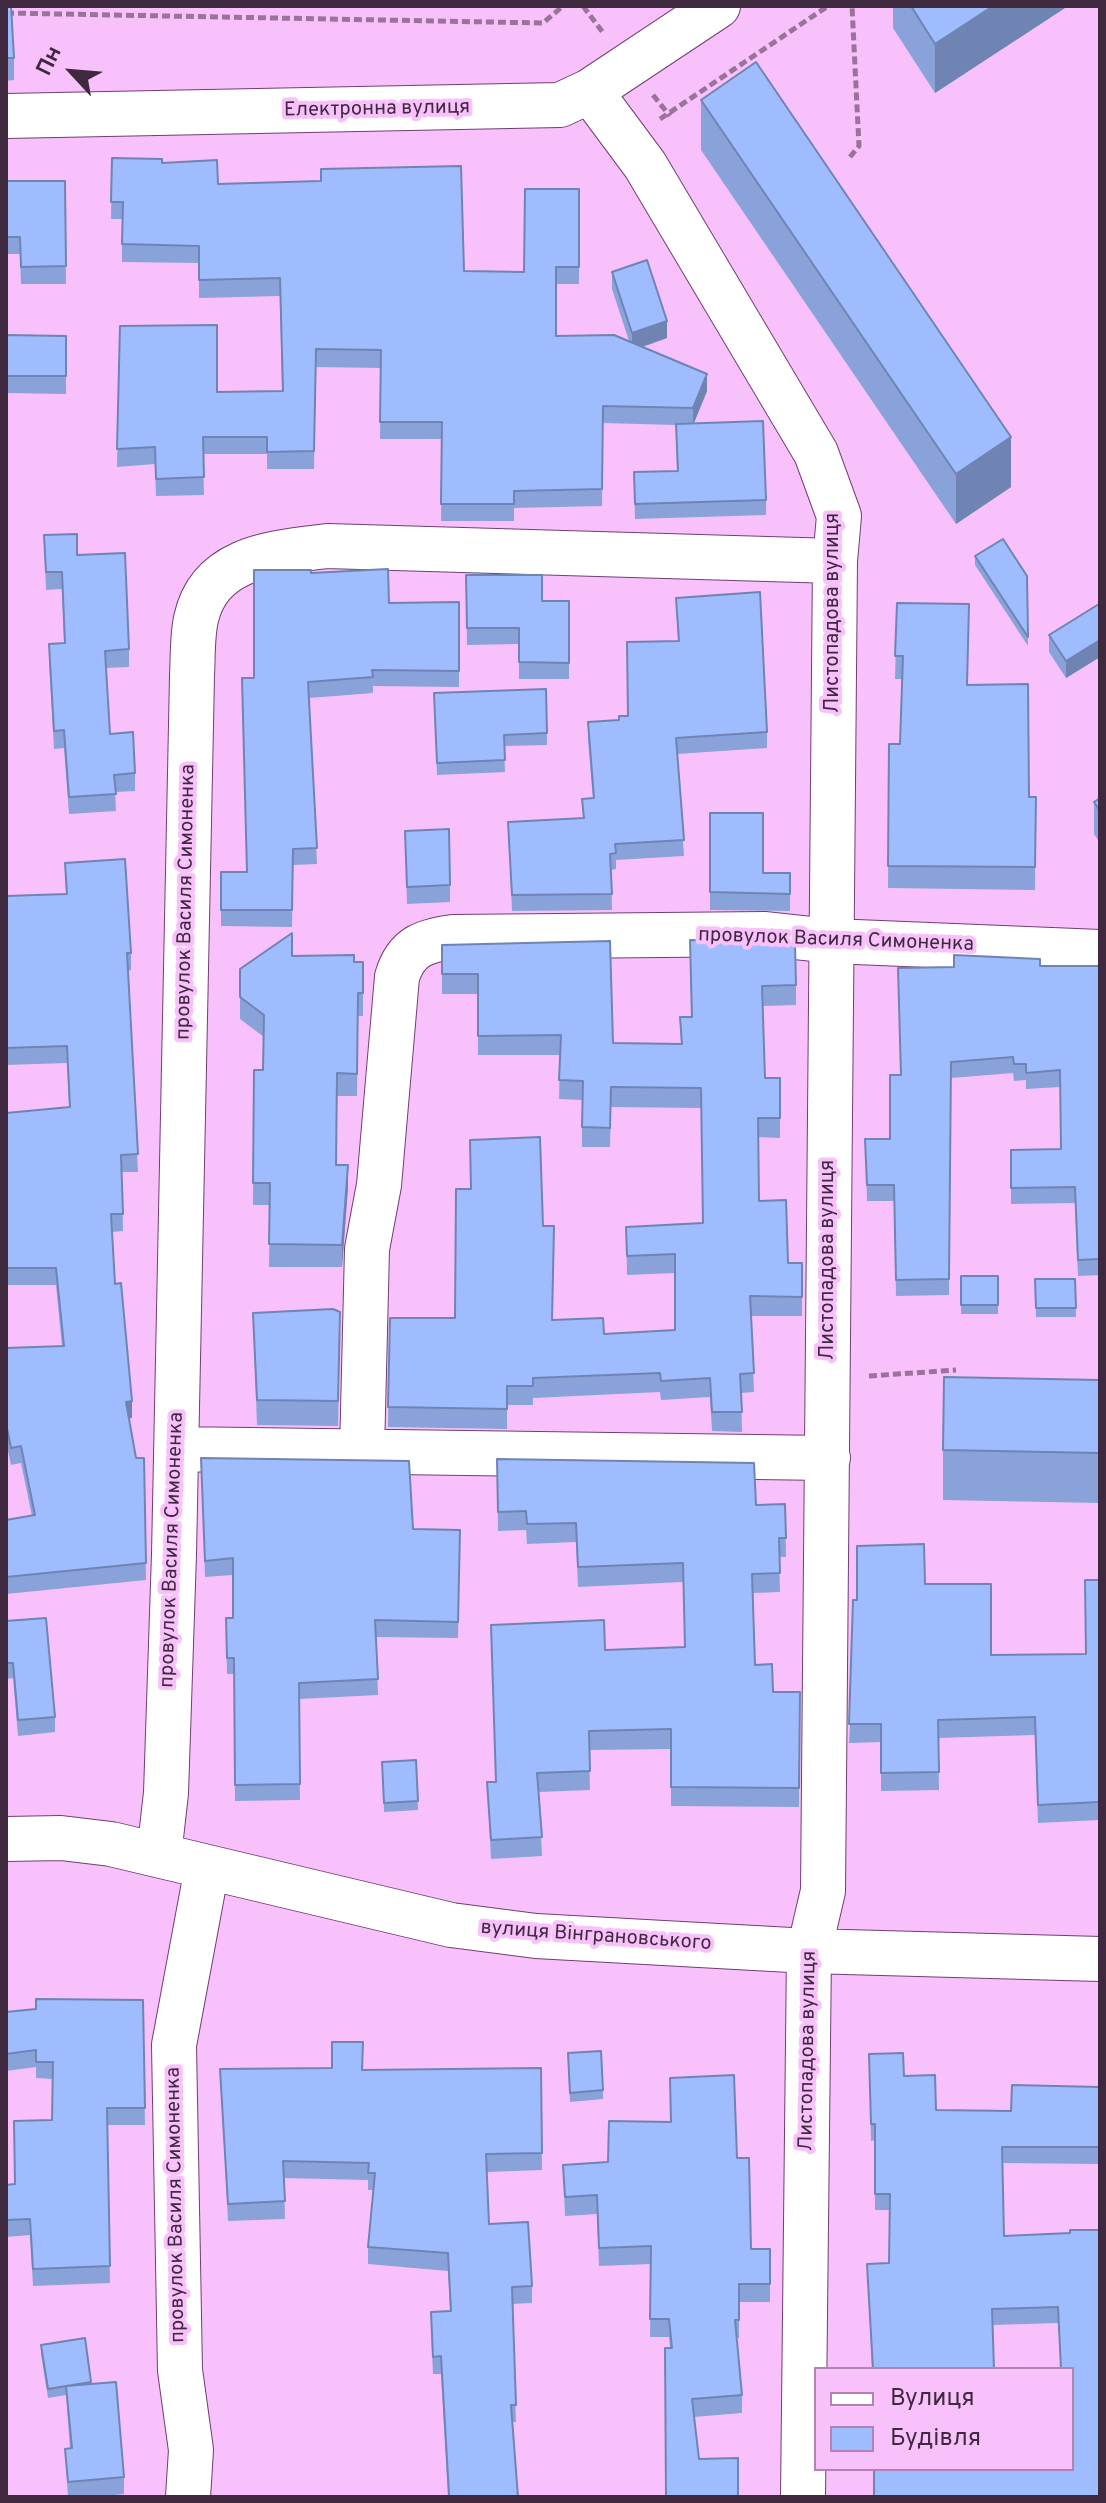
<!DOCTYPE html>
<meta charset="utf-8">
<style>
body{margin:0}
#map{position:relative;width:1106px;height:2503px;overflow:hidden;background:#f9c1fb;font-family:Overpass,sans-serif}
canvas{display:block}
.frame{position:absolute;inset:0;border:8px solid #3f293f;pointer-events:none}
.legend{position:absolute;left:814px;top:2367px;width:260px;height:104px;box-sizing:border-box;background:#f9c1fb;border:2px solid #af84b0;margin:0;padding:10px 14px;list-style:none;font-size:24px;color:#3f293f}
.legend li{display:flex;align-items:center;gap:16px;height:40px}
.legend b{width:40px;border:2px solid #af84b0}
.north{position:absolute;left:32px;top:32px;width:80px;height:80px;-webkit-text-stroke:6px #f9c1fb;paint-order:stroke;rotate:296deg;font-size:22px;font-weight:700;line-height:32px;text-align:center;color:#3f293f}
.north::after{content:'';display:block;margin:auto;width:28px;height:36px;background:#3f293f;clip-path:polygon(50% 0,100% 100%,50% 72%,0 100%)}
</style>
<div id="map">
<canvas width="1106" height="2503"></canvas>
<div class="frame"></div>
<ul class="legend">
<li><b style="height:10px;background:#fff"></b>Вулиця</li>
<li><b style="height:22px;background:#9fbdfe"></b>Будівля</li>
</ul>
<div class="north">Пн</div>
</div>
<script>
const context = document.querySelector('canvas').getContext('2d');
context.lineJoin = 'round';
function trace(path, color, width, dash) {
  context.strokeStyle = color;
  context.lineWidth = width;
  context.lineCap = dash ? 'butt' : 'round';
  context.setLineDash(dash || []);
  context.stroke(path);
}
function fillPath(path, color) {
  context.fillStyle = color;
  context.fill(path, 'evenodd');
}
function write(font, color, halo, rows, align = 'center') {
  context.font = font + ' Overpass,sans-serif';
  context.lineWidth = 8;
  context.setLineDash([]);
  context.textBaseline = 'middle';
  context.strokeStyle = halo;
  context.fillStyle = color;
  for (const [text, x, y, turn = 0] of rows) {
    context.save();
    context.translate(x, y);
    context.rotate((+turn || 0) * Math.PI / 180);
    context.textAlign = isNaN(turn) ? turn : align;
    if (halo) context.strokeText(text, 0, 0);
    context.fillText(text, 0, 0);
    context.restore();
  }
}
const minor = new Path2D(`
 M 590,91 L 645,165 L 816,453 L 839,516 L 835,561 L 823,1891 L 809,1951 L 803,2497
 M 6,116 L 560,105 L 590,91 L 718,6
 M 176,1449 L 828,1458
 M 362,1452 L 367,1249 L 379,1185 L 397,977 C 406,947 423,941 453,937 L 766,934 L 831,941 L 1100,952
 M 6,1839 L 61,1838 L 111,1844 L 451,1925 L 536,1936 L 809,1951 L 1100,1959
 M 159,1855 L 166,1793 L 174,1554 L 192,676 C 193,658 192,637 196,619 C 210,556 274,553 327,546 L 835,561
 M 188,2497 L 191,2450 L 180,2370 L 174,2045 L 207,1868`);
trace(minor, '#6f3f72', 46);
trace(new Path2D(`
 M 583,6 L 604,34
 M 6,13 L 543,23 L 563,6
 M 653,95 L 670,116
 M 660,119 L 828,6
 M 850,157 L 859,146 L 852,6
 M 869,1376 L 956,1370`), '#9a739b', 5, [8, 4]);
trace(minor, '#fff', 44);
fillPath(new Path2D(`
 M 6,6 L 14,58 L 14,80 L 6,81 Z
 M 893,6 L 1068,6 L 935,93 L 893,28 Z
 M 701,100 L 1011,487 L 956,524 L 701,150 Z
 M 112,158 L 162,163 L 218,184 L 464,271 L 524,272 L 579,189 L 579,284 L 556,284 L 556,336 L 629,341 L 612,289 L 612,272 L 667,338 L 643,347 L 707,391 L 694,423 L 766,500 L 766,515 L 635,519 L 634,472 L 677,471 L 676,425 L 603,423 L 602,506 L 514,508 L 514,521 L 441,521 L 442,439 L 380,439 L 381,368 L 316,367 L 314,469 L 267,469 L 267,454 L 203,454 L 204,495 L 156,496 L 155,464 L 117,467 L 120,326 L 217,392 L 282,391 L 280,296 L 199,298 L 199,263 L 122,262 L 122,219 L 111,219 Z
 M 6,181 L 65,181 L 66,284 L 21,284 L 20,254 L 6,254 Z
 M 6,335 L 66,336 L 66,394 L 6,393 Z
 M 44,535 L 77,555 L 129,649 L 129,667 L 106,668 L 110,734 L 135,773 L 135,791 L 115,792 L 116,811 L 69,814 L 64,748 L 54,749 L 49,661 L 49,644 L 64,643 L 62,589 L 46,590 Z
 M 975,556 L 1027,576 L 1028,646 L 975,565 Z
 M 311,573 L 389,603 L 459,602 L 459,687 L 373,686 L 373,693 L 309,698 L 317,864 L 293,865 L 292,927 L 221,926 L 221,872 L 247,872 L 254,678 Z
 M 466,575 L 542,601 L 569,601 L 569,679 L 519,679 L 519,644 L 467,645 Z
 M 676,598 L 767,732 L 767,748 L 677,754 L 684,856 L 616,860 L 616,869 L 611,870 L 612,910 L 512,911 L 508,822 L 583,818 L 582,799 L 593,799 L 588,739 L 588,722 L 619,720 L 628,716 L 678,641 Z
 M 897,603 L 968,685 L 1029,797 L 1036,797 L 1035,890 L 888,888 L 889,744 L 900,744 L 902,679 L 895,679 Z
 M 1100,606 L 1100,657 L 1066,678 L 1049,652 L 1049,635 Z
 M 546,689 L 547,745 L 504,746 L 505,772 L 437,775 L 434,704 Z
 M 1100,798 L 1100,843 L 1094,834 L 1094,802 Z
 M 710,813 L 763,873 L 790,873 L 790,911 L 710,910 Z
 M 405,831 L 450,885 L 450,902 L 407,904 Z
 M 65,863 L 131,953 L 131,970 L 128,971 L 138,1172 L 122,1172 L 123,1231 L 112,1232 L 115,1284 L 132,1418 L 129,1418 L 136,1458 L 144,1458 L 146,1580 L 6,1594 L 6,1520 L 32,1516 L 21,1463 L 11,1465 L 6,1441 L 6,1348 L 62,1346 L 56,1285 L 6,1285 L 6,1113 L 69,1107 L 67,1063 L 6,1065 L 6,896 L 66,894 Z
 M 690,940 L 796,985 L 796,1005 L 763,1006 L 765,1078 L 780,1078 L 780,1138 L 758,1137 L 759,1201 L 788,1263 L 802,1263 L 802,1316 L 751,1316 L 754,1392 L 741,1393 L 742,1432 L 712,1431 L 710,1397 L 661,1400 L 660,1392 L 533,1398 L 533,1405 L 507,1405 L 507,1429 L 388,1427 L 390,1318 L 455,1318 L 543,1226 L 553,1320 L 604,1334 L 675,1330 L 675,1273 L 627,1275 L 626,1227 L 703,1223 L 701,1108 L 611,1107 L 610,1147 L 582,1147 L 582,1100 L 559,1099 L 560,1055 L 478,1055 L 478,994 L 442,994 L 442,945 L 613,1043 L 681,1044 L 680,1017 L 691,1017 Z
 M 292,956 L 363,962 L 363,1016 L 358,1016 L 357,1096 L 337,1096 L 336,1165 L 348,1187 L 342,1267 L 269,1267 L 270,1205 L 253,1205 L 254,1070 L 263,1070 L 264,1037 L 240,1019 L 240,969 Z
 M 1040,966 L 1100,966 L 1100,1275 L 1078,1276 L 1075,1203 L 1011,1204 L 1011,1150 L 1061,1149 L 1060,1087 L 1026,1089 L 1026,1080 L 1014,1081 L 1013,1073 L 951,1078 L 949,1295 L 896,1296 L 894,1201 L 867,1201 L 865,1139 L 890,1139 L 900,1075 Z
 M 961,1276 L 998,1276 L 998,1314 L 961,1314 Z
 M 1035,1279 L 1075,1279 L 1076,1317 L 1036,1317 Z
 M 253,1313 L 340,1337 L 338,1426 L 257,1425 Z
 M 1100,1380 L 1100,1503 L 943,1500 L 943,1450 Z
 M 201,1458 L 413,1529 L 460,1530 L 458,1638 L 376,1637 L 378,1695 L 299,1699 L 300,1800 L 235,1801 L 234,1674 L 227,1674 L 226,1634 L 233,1618 L 233,1575 L 205,1577 Z
 M 497,1459 L 756,1505 L 785,1504 L 786,1557 L 779,1557 L 780,1592 L 753,1593 L 755,1665 L 773,1692 L 800,1692 L 799,1807 L 671,1806 L 671,1749 L 589,1750 L 590,1790 L 539,1792 L 542,1856 L 491,1859 L 487,1782 L 496,1782 L 491,1625 L 605,1650 L 685,1647 L 683,1582 L 578,1587 L 576,1542 L 527,1544 L 526,1530 L 498,1531 Z
 M 1100,1580 L 1100,1827 L 1099,1820 L 1038,1823 L 1035,1735 L 938,1738 L 939,1790 L 881,1791 L 881,1742 L 849,1743 L 857,1600 L 925,1584 L 991,1655 L 1086,1654 Z
 M 6,1621 L 55,1717 L 55,1732 L 18,1736 L 13,1678 L 6,1679 Z
 M 416,1760 L 418,1810 L 384,1812 L 382,1762 Z
 M 143,2000 L 145,2125 L 107,2125 L 110,2283 L 33,2286 L 30,2235 L 6,2237 L 6,2185 L 15,2184 L 52,2120 L 52,2079 L 36,2078 L 36,2067 L 6,2071 L 6,2012 Z
 M 869,2054 L 904,2076 L 936,2110 L 1011,2111 L 1100,2087 L 1100,2164 L 1003,2163 L 1004,2236 L 1070,2233 L 1072,2469 L 1058,2323 L 993,2325 L 994,2369 L 872,2369 L 867,2264 L 889,2263 L 890,2210 L 875,2210 L 875,2140 L 871,2141 Z
 M 568,2062 L 603,2090 L 603,2099 L 570,2102 Z
 M 541,2068 L 542,2170 L 487,2172 L 489,2224 L 532,2286 L 532,2303 L 512,2304 L 516,2422 L 513,2422 L 448,2497 L 441,2374 L 433,2374 L 431,2329 L 450,2311 L 448,2271 L 368,2264 L 368,2247 L 373,2190 L 368,2190 L 368,2180 L 284,2178 L 285,2219 L 228,2221 L 220,2069 L 363,2070 Z
 M 737,2158 L 751,2249 L 770,2249 L 770,2302 L 739,2302 L 739,2338 L 737,2338 L 742,2395 L 742,2413 L 694,2417 L 666,2497 L 670,2348 L 669,2337 L 650,2337 L 651,2264 L 599,2266 L 597,2214 L 565,2216 L 563,2165 Z
 M 85,2338 L 91,2384 L 124,2477 L 124,2494 L 95,2497 L 68,2497 L 65,2449 L 70,2449 L 66,2395 L 48,2398 L 41,2354 L 41,2345 Z`), '#89a3da');
fillPath(new Path2D(`
 M 993,6 L 1068,6 L 935,93 L 935,44 Z
 M 667,321 L 667,338 L 632,350 L 632,333 Z
 M 707,374 L 707,391 L 693,425 L 693,408 Z
 M 1011,437 L 1011,487 L 956,524 L 956,474 Z
 M 1100,640 L 1100,657 L 1066,678 L 1066,661 Z
 M 348,1165 L 348,1187 L 342,1267 L 342,1245 Z
 M 132,1401 L 132,1418 L 126,1419 L 126,1402 Z`), '#6f84b2');
const building = new Path2D(`
 M 6,6 L 11,6 L 14,58 L 6,58 Z
 M 911,6 L 993,6 L 935,44 Z
 M 756,62 L 1011,437 L 956,474 L 701,100 Z
 M 112,158 L 162,159 L 162,163 L 217,160 L 218,184 L 321,181 L 321,169 L 461,166 L 464,271 L 524,272 L 525,189 L 579,189 L 579,267 L 556,267 L 556,336 L 614,335 L 707,374 L 693,408 L 603,406 L 602,489 L 514,491 L 514,504 L 441,504 L 442,422 L 380,422 L 381,350 L 316,349 L 314,451 L 267,452 L 267,437 L 203,437 L 204,477 L 156,479 L 155,447 L 117,449 L 120,326 L 217,325 L 217,392 L 283,391 L 280,278 L 199,280 L 199,246 L 122,244 L 123,202 L 111,202 Z
 M 6,181 L 65,181 L 66,266 L 21,267 L 20,237 L 6,237 Z
 M 647,260 L 667,321 L 632,333 L 612,272 Z
 M 6,335 L 66,336 L 66,376 L 6,376 Z
 M 763,421 L 766,500 L 635,504 L 634,472 L 678,471 L 676,424 Z
 M 77,534 L 77,555 L 125,553 L 129,649 L 105,651 L 110,734 L 133,732 L 135,773 L 114,775 L 116,794 L 69,797 L 64,730 L 54,731 L 49,644 L 65,643 L 62,572 L 46,572 L 44,535 Z
 M 1003,539 L 1027,576 L 1028,637 L 975,556 Z
 M 388,569 L 389,603 L 459,602 L 459,671 L 372,670 L 373,677 L 308,682 L 317,848 L 293,849 L 292,910 L 221,910 L 221,872 L 247,872 L 242,678 L 254,678 L 254,570 L 311,570 L 311,573 Z
 M 466,575 L 542,575 L 542,601 L 569,601 L 569,663 L 519,662 L 519,628 L 467,628 Z
 M 760,592 L 767,732 L 676,738 L 684,840 L 615,844 L 616,853 L 610,854 L 612,894 L 512,895 L 508,822 L 584,818 L 582,799 L 594,798 L 588,722 L 619,720 L 619,716 L 628,716 L 627,642 L 679,641 L 676,598 Z
 M 897,603 L 969,604 L 967,685 L 1028,684 L 1029,797 L 1036,797 L 1035,867 L 888,866 L 889,744 L 900,744 L 903,656 L 895,656 Z
 M 1099,604 L 1100,606 L 1100,640 L 1066,661 L 1049,635 Z
 M 546,689 L 547,733 L 504,735 L 505,760 L 437,763 L 434,693 Z
 M 1100,798 L 1100,811 L 1094,802 Z
 M 710,813 L 763,813 L 763,873 L 790,873 L 790,894 L 710,892 Z
 M 449,829 L 450,885 L 407,887 L 405,831 Z
 M 125,859 L 131,953 L 127,953 L 138,1154 L 121,1155 L 123,1214 L 111,1214 L 115,1284 L 121,1283 L 132,1401 L 126,1402 L 136,1458 L 144,1458 L 146,1563 L 6,1577 L 6,1520 L 35,1515 L 21,1446 L 11,1448 L 6,1423 L 6,1348 L 64,1346 L 56,1268 L 6,1268 L 6,1113 L 70,1107 L 67,1046 L 6,1048 L 6,896 L 67,894 L 65,863 Z
 M 292,933 L 292,956 L 354,955 L 354,962 L 363,962 L 363,993 L 358,993 L 357,1074 L 337,1073 L 336,1165 L 348,1165 L 342,1245 L 269,1244 L 270,1183 L 253,1183 L 254,1070 L 263,1070 L 264,1015 L 240,997 L 240,969 Z
 M 690,940 L 795,943 L 796,985 L 762,986 L 765,1078 L 780,1078 L 780,1118 L 758,1118 L 759,1201 L 786,1200 L 788,1263 L 802,1263 L 802,1297 L 750,1296 L 754,1373 L 740,1374 L 742,1412 L 712,1412 L 710,1378 L 661,1381 L 660,1373 L 533,1378 L 533,1386 L 507,1386 L 507,1409 L 388,1407 L 390,1318 L 455,1318 L 456,1189 L 471,1189 L 470,1140 L 540,1137 L 543,1226 L 554,1226 L 552,1320 L 603,1318 L 604,1334 L 675,1330 L 675,1254 L 627,1256 L 626,1227 L 703,1223 L 701,1088 L 611,1087 L 610,1128 L 582,1127 L 583,1081 L 559,1080 L 561,1035 L 478,1036 L 478,974 L 442,974 L 442,945 L 610,941 L 613,1043 L 682,1044 L 680,1017 L 692,1017 Z
 M 954,955 L 1040,959 L 1040,966 L 1100,966 L 1100,1259 L 1078,1260 L 1075,1187 L 1011,1188 L 1011,1150 L 1061,1149 L 1060,1070 L 1026,1073 L 1026,1064 L 1014,1064 L 1013,1057 L 951,1062 L 949,1279 L 896,1280 L 894,1185 L 867,1185 L 865,1139 L 890,1139 L 890,1075 L 901,1075 L 898,968 L 954,967 Z
 M 961,1276 L 998,1276 L 998,1305 L 961,1305 Z
 M 1035,1279 L 1075,1279 L 1076,1308 L 1036,1308 Z
 M 333,1309 L 340,1312 L 338,1401 L 257,1400 L 253,1313 Z
 M 944,1377 L 1100,1380 L 1100,1453 L 943,1450 Z
 M 201,1458 L 409,1461 L 413,1529 L 460,1530 L 458,1622 L 375,1620 L 378,1679 L 299,1683 L 300,1784 L 235,1785 L 234,1658 L 227,1658 L 226,1618 L 233,1618 L 233,1558 L 205,1561 Z
 M 497,1459 L 754,1463 L 756,1505 L 785,1504 L 786,1538 L 779,1538 L 780,1573 L 752,1574 L 755,1665 L 772,1664 L 773,1692 L 800,1692 L 799,1788 L 671,1787 L 671,1729 L 589,1731 L 590,1771 L 537,1773 L 542,1837 L 491,1840 L 487,1782 L 496,1782 L 491,1625 L 604,1620 L 605,1650 L 685,1647 L 683,1563 L 578,1567 L 576,1523 L 527,1524 L 526,1511 L 498,1512 Z
 M 924,1544 L 925,1584 L 991,1584 L 991,1655 L 1086,1654 L 1085,1580 L 1100,1580 L 1100,1809 L 1099,1802 L 1038,1805 L 1035,1717 L 938,1720 L 939,1772 L 881,1773 L 881,1724 L 849,1724 L 853,1600 L 857,1600 L 857,1546 Z
 M 46,1618 L 55,1717 L 18,1720 L 13,1663 L 6,1663 L 6,1621 Z
 M 416,1760 L 418,1801 L 384,1803 L 382,1762 Z
 M 36,1999 L 143,2000 L 145,2108 L 107,2108 L 110,2266 L 33,2269 L 30,2219 L 6,2220 L 6,2185 L 15,2184 L 14,2121 L 52,2120 L 53,2062 L 36,2062 L 36,2050 L 6,2054 L 6,2012 L 36,2009 Z
 M 332,2042 L 363,2042 L 362,2070 L 541,2068 L 542,2153 L 486,2154 L 489,2224 L 528,2222 L 532,2286 L 512,2287 L 516,2405 L 511,2405 L 518,2497 L 448,2497 L 449,2494 L 441,2356 L 433,2357 L 431,2312 L 451,2311 L 448,2253 L 368,2247 L 375,2173 L 368,2173 L 369,2163 L 283,2161 L 285,2201 L 228,2204 L 220,2069 L 332,2068 Z
 M 601,2051 L 603,2090 L 570,2093 L 568,2053 Z
 M 903,2053 L 904,2076 L 935,2075 L 936,2110 L 1011,2111 L 1012,2085 L 1100,2087 L 1100,2147 L 1002,2147 L 1004,2236 L 1070,2233 L 1070,2230 L 1100,2230 L 1100,2497 L 874,2497 L 874,2469 L 1072,2469 L 1072,2369 L 1061,2369 L 1058,2307 L 992,2309 L 994,2369 L 873,2369 L 867,2264 L 889,2263 L 890,2194 L 875,2194 L 875,2124 L 871,2124 L 869,2054 Z
 M 734,2075 L 737,2158 L 749,2158 L 751,2249 L 770,2249 L 770,2284 L 739,2284 L 739,2320 L 735,2320 L 742,2395 L 692,2399 L 699,2459 L 738,2458 L 738,2497 L 666,2497 L 665,2348 L 672,2348 L 669,2319 L 650,2319 L 651,2246 L 599,2248 L 597,2195 L 565,2197 L 563,2165 L 608,2162 L 609,2121 L 671,2122 L 670,2078 Z
 M 85,2338 L 91,2382 L 48,2389 L 41,2345 Z
 M 116,2382 L 124,2477 L 68,2482 L 65,2449 L 72,2448 L 66,2386 Z`);
fillPath(building, '#9fbdfe');
trace(building, '#6f84b2', 2);
write('20px', '#3f293f', '#f9c1fb', [
 ["Електронна вулиця",377,110,-1],
 ["Листопадова вулиця",834,613,-90],
 ["провулок Василя Симоненка",187,902,-89],
 ["провулок Василя Симоненка",836,941,2],
 ["Листопадова вулиця",829,1260,-90],
 ["провулок Василя Симоненка",173,1550,-88],
 ["вулиця Вінграновського",596,1937,4],
 ["Листопадова вулиця",809,2051,-89],
 ["провулок Василя Симоненка",177,2205,-91]
]);
</script>
